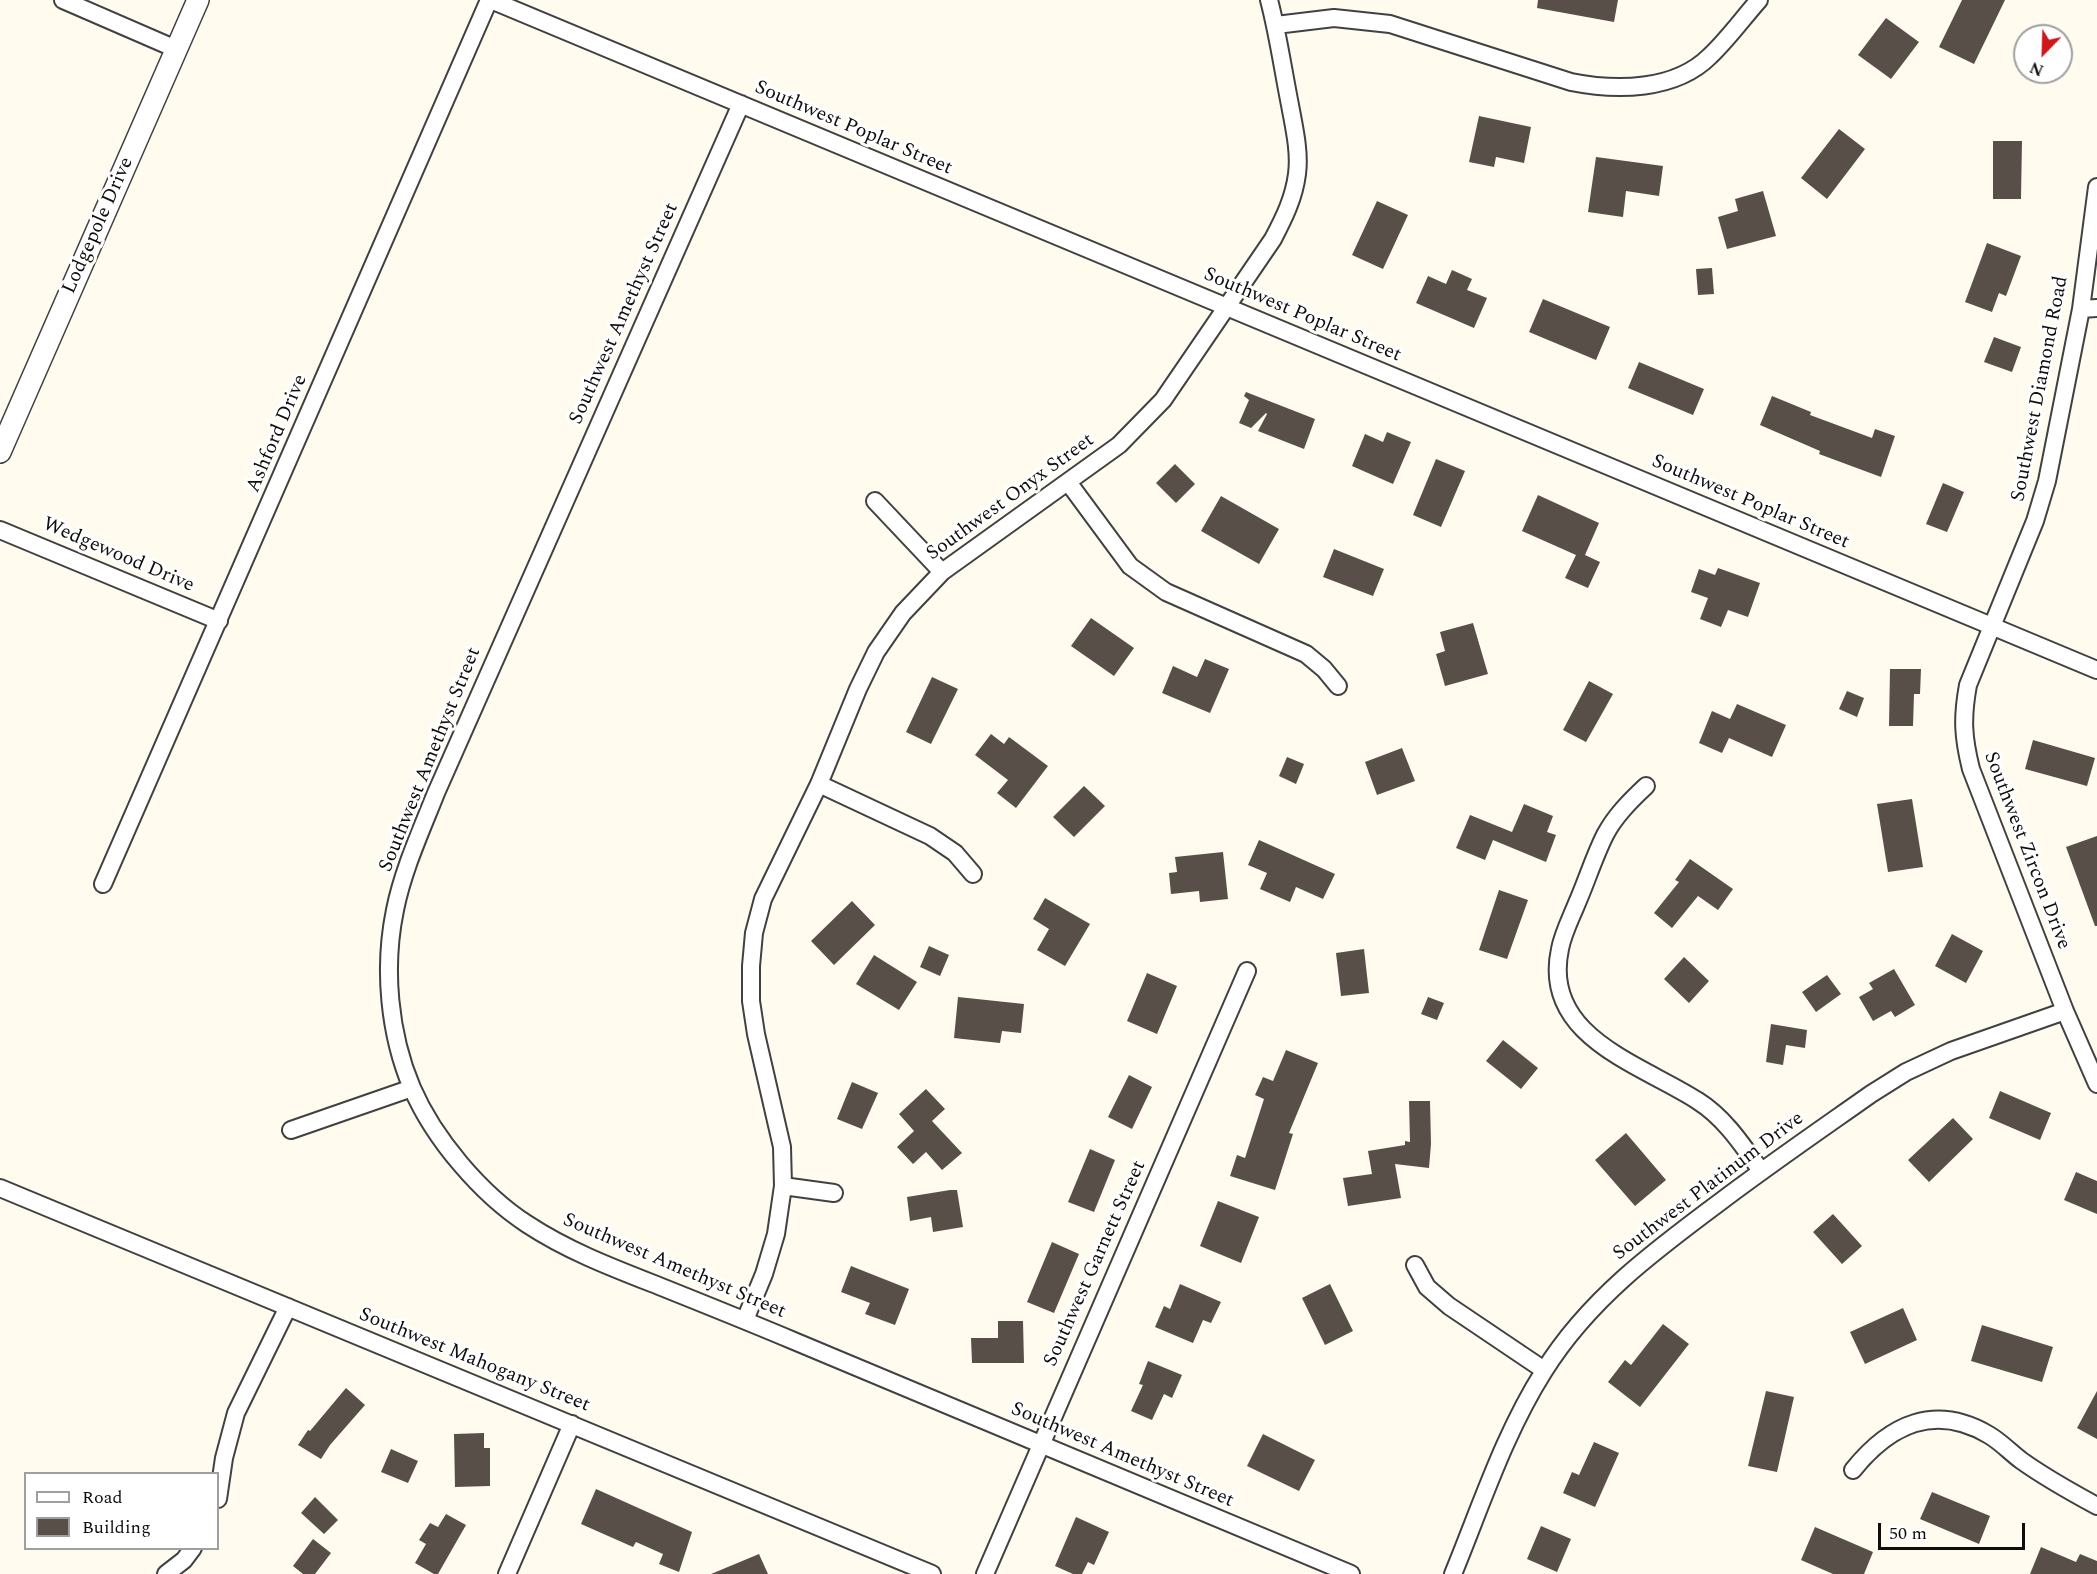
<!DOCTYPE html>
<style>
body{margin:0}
#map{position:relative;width:2097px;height:1574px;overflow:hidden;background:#fffcef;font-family:Spectral,serif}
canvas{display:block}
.legend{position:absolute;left:24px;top:1472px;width:195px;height:78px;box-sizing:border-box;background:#fff;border:2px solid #9f9f9f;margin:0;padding:8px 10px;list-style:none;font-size:18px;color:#0e0e0e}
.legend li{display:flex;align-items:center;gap:12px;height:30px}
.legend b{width:30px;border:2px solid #9f9f9f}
.north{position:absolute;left:2013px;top:24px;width:60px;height:60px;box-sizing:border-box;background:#fff;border:2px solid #9f9f9f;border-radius:50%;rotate:203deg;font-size:16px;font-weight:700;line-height:24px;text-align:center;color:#0e0e0e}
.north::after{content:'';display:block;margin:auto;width:21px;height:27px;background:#cf161c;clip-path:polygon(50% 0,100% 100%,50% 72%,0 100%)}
.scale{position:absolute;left:1878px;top:1523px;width:147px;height:27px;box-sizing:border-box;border:3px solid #0e0e0e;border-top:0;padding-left:8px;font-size:18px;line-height:21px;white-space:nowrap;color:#0e0e0e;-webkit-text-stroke:4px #fff;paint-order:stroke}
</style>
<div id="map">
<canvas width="2097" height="1574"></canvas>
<ul class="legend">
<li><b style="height:8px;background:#fff"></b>Road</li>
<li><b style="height:16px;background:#584f49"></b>Building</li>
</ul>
<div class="north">N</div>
<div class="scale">50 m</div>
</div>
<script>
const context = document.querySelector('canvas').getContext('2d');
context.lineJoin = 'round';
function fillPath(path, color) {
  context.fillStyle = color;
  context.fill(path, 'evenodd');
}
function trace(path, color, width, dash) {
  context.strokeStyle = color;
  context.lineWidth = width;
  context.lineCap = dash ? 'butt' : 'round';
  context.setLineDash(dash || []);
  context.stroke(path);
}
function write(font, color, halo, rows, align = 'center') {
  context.font = font + ' Spectral,serif';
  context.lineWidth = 6;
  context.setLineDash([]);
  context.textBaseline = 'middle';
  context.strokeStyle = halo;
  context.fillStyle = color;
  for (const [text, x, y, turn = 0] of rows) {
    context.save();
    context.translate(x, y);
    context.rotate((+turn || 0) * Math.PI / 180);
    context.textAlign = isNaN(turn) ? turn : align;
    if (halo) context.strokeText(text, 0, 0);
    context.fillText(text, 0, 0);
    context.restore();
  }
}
fillPath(new Path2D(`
 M 1538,0 L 1618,0 L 1614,22 L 1537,8 Z
 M 1962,0 L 2005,0 L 1974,64 L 1939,47 Z
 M 1886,18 L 1919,42 L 1891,79 L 1858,55 Z
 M 1479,116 L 1531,127 L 1524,163 L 1496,157 L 1494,167 L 1469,162 Z
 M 1839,129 L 1865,149 L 1827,199 L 1801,178 Z
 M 1993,141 L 2022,141 L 2021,199 L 1993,199 Z
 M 1596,157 L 1663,166 L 1659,196 L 1626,191 L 1623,217 L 1588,212 Z
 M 1763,191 L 1776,236 L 1727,249 L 1718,217 L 1738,211 L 1735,199 Z
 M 1377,201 L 1408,215 L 1383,269 L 1352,255 Z
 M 1987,243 L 2021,256 L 2006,296 L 1999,293 L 1992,312 L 1965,302 Z
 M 1712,268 L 1714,294 L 1698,295 L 1696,269 Z
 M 1452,270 L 1472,279 L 1467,290 L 1487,298 L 1474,328 L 1416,303 L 1428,276 L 1446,284 Z
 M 1543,299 L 1610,327 L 1596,360 L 1529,332 Z
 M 1994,337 L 2021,347 L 2012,372 L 1984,362 Z
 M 1639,362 L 1704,389 L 1693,415 L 1628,388 Z
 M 1246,392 L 1315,419 L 1304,449 L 1258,431 L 1267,414 L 1266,413 L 1251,428 L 1239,423 L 1249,400 L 1244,396 Z
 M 1772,396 L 1811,412 L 1810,415 L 1872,438 L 1875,429 L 1895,436 L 1881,477 L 1819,454 L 1820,451 L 1760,425 Z
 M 1387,432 L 1411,442 L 1393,484 L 1352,466 L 1365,434 L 1383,442 Z
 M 1436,459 L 1465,471 L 1441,527 L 1413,515 Z
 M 1175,464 L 1195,484 L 1176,503 L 1156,483 Z
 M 1943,483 L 1964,492 L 1947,532 L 1926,524 Z
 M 1538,495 L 1599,523 L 1585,555 L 1600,562 L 1588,588 L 1565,578 L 1576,555 L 1522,531 Z
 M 1221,496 L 1279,529 L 1259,564 L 1201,531 Z
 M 1334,549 L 1384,569 L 1373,596 L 1323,577 Z
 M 1718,568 L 1760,583 L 1748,617 L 1728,610 L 1721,627 L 1700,619 L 1708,598 L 1691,592 L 1699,569 L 1715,575 Z
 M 1091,618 L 1134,648 L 1114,676 L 1071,646 Z
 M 1473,623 L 1488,674 L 1445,686 L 1436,654 L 1445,651 L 1440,632 Z
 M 1205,659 L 1229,669 L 1210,713 L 1162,693 L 1173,666 L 1197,677 Z
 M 1890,669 L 1921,669 L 1920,694 L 1914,694 L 1913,726 L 1889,726 Z
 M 932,677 L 958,689 L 931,744 L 906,732 Z
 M 1589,681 L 1613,694 L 1586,742 L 1563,730 Z
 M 1847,691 L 1864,698 L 1857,717 L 1839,709 Z
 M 1737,704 L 1786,725 L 1772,757 L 1729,738 L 1722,753 L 1699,743 L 1712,711 L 1730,719 Z
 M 991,734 L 1004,744 L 1009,737 L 1048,766 L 1016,808 L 997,793 L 1008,780 L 975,755 Z
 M 2033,740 L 2095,758 L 2087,786 L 2025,769 Z
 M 1402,748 L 1415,781 L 1377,795 L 1365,762 Z
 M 1287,757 L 1304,764 L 1296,784 L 1279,776 Z
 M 1084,786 L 1105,806 L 1074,837 L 1053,817 Z
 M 1912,799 L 1923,867 L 1888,872 L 1877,804 Z
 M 1524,804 L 1553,816 L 1547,832 L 1556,835 L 1546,862 L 1493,840 L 1485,860 L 1456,848 L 1470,815 L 1512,832 Z
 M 2097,836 L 2097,926 L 2095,926 L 2066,847 Z
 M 1259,840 L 1335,874 L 1323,899 L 1296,887 L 1290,902 L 1260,889 L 1267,873 L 1248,865 Z
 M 1223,852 L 1228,899 L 1200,902 L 1199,891 L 1171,894 L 1169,873 L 1177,872 L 1175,857 Z
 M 1690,859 L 1733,889 L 1718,910 L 1698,896 L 1672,928 L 1654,913 L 1679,882 L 1675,880 Z
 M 1499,890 L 1528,900 L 1507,959 L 1479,950 Z
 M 1045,898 L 1090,924 L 1065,966 L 1037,950 L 1049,929 L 1033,919 Z
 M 852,901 L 875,925 L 834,965 L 811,941 Z
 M 1952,934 L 1983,951 L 1966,983 L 1935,966 Z
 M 929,946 L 949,955 L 940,976 L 920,967 Z
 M 1364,949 L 1369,993 L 1341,996 L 1336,953 Z
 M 874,955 L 917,982 L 899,1010 L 856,984 Z
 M 1684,957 L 1709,981 L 1689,1003 L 1664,979 Z
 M 1894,969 L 1915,1005 L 1895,1017 L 1891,1011 L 1873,1021 L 1859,997 L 1873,989 L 1869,983 Z
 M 1147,973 L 1177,986 L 1157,1034 L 1127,1021 Z
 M 1827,975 L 1841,994 L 1816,1012 L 1802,992 Z
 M 958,997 L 1024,1004 L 1021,1033 L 1002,1031 L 1000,1043 L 954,1038 Z
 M 1428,997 L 1444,1003 L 1437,1020 L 1421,1014 Z
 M 1771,1024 L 1807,1030 L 1805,1048 L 1786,1045 L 1783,1065 L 1766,1062 Z
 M 1503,1040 L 1538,1068 L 1521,1089 L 1486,1061 Z
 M 1286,1050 L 1318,1063 L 1289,1133 L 1293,1134 L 1275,1190 L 1230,1176 L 1237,1155 L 1245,1158 L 1264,1099 L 1255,1095 L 1263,1077 L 1273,1081 Z
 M 1129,1075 L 1152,1087 L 1132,1129 L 1108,1117 Z
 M 852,1082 L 878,1093 L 862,1129 L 837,1119 Z
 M 926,1089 L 945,1109 L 932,1121 L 962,1153 L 942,1170 L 926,1152 L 913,1164 L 897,1147 L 914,1131 L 899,1114 Z
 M 2000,1091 L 2051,1113 L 2040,1140 L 1989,1118 Z
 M 1409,1101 L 1430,1101 L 1431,1144 L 1429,1168 L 1395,1164 L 1401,1198 L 1348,1206 L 1343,1178 L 1372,1174 L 1368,1151 L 1405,1145 L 1405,1141 L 1410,1142 Z
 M 1953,1118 L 1973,1139 L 1929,1182 L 1908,1160 Z
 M 1626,1133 L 1666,1180 L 1635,1206 L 1595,1160 Z
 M 1090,1149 L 1115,1160 L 1094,1212 L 1068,1202 Z
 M 2076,1172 L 2097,1181 L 2097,1214 L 2064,1200 Z
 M 950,1190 L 957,1190 L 963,1227 L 933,1232 L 931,1217 L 910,1221 L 907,1197 Z
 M 1218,1201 L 1259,1217 L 1241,1263 L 1200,1246 Z
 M 1833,1214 L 1862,1246 L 1842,1264 L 1813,1232 Z
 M 1052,1242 L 1079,1254 L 1054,1313 L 1027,1302 Z
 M 851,1266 L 909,1289 L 895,1325 L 865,1314 L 870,1303 L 841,1292 Z
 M 1180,1284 L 1221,1302 L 1211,1323 L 1203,1320 L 1193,1343 L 1155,1327 L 1164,1306 L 1170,1309 Z
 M 1330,1284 L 1353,1331 L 1325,1345 L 1302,1298 Z
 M 1903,1308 L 1917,1340 L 1865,1364 L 1850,1332 Z
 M 998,1321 L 1023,1321 L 1024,1363 L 972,1363 L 971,1338 L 998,1338 Z
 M 1663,1324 L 1689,1344 L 1640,1407 L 1608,1382 L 1625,1360 L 1631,1365 Z
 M 1982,1325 L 2053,1347 L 2042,1382 L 1971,1361 Z
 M 1148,1361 L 1182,1375 L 1172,1398 L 1164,1394 L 1152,1420 L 1131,1411 L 1143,1385 L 1139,1384 Z
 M 346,1388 L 365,1405 L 330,1445 L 321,1459 L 298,1445 L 308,1430 L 310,1431 Z
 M 1766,1391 L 1794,1397 L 1777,1472 L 1748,1466 Z
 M 2097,1391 L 2097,1439 L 2077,1428 Z
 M 484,1433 L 484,1448 L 490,1448 L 490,1486 L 455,1487 L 454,1434 Z
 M 1263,1434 L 1315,1460 L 1299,1491 L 1247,1466 Z
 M 1594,1442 L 1619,1453 L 1595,1507 L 1563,1493 L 1572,1472 L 1579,1475 Z
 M 391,1449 L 418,1461 L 408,1483 L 381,1472 Z
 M 596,1489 L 692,1532 L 679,1572 L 659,1564 L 663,1554 L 636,1542 L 633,1547 L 581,1524 Z
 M 1932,1492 L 1990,1516 L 1979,1544 L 1920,1519 Z
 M 315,1497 L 338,1520 L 324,1534 L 301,1513 Z
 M 446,1514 L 466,1525 L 438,1574 L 434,1574 L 415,1563 L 426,1544 L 419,1540 L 430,1523 L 438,1527 Z
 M 1076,1517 L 1109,1532 L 1094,1565 L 1088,1562 L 1082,1574 L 1073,1574 L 1055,1566 Z
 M 1541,1526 L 1571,1539 L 1557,1572 L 1527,1559 Z
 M 1815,1527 L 1873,1552 L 1864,1574 L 1833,1574 L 1801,1560 Z
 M 313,1539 L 331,1553 L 315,1574 L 303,1574 L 293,1566 Z
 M 2041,1547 L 2076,1562 L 2080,1554 L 2097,1561 L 2097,1574 L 2030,1574 Z
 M 759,1554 L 768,1574 L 711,1574 Z`), '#584f49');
const minor = new Path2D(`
 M 63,0 L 176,49
 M 491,0 L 2097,670
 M 1276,25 L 1334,18 L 1390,24 L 1571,82 C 1616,91 1675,91 1710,56 C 1728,39 1743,18 1759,0
 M 741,104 L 436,793 C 421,831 403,870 395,910 C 383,968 389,1034 412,1088 C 434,1139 481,1194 527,1224 C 568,1251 613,1268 659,1286 C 704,1304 749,1322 794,1341 C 979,1419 1165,1496 1351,1574
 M 2097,187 L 2081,309 L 2047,481 L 2035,521 L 1968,685 C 1962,718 1963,737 1971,769 L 2065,1011 L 2097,1084
 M 2081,309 L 2097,308
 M 1068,482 L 1130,566 L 1166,592 L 1306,654 L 1324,669 L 1338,686
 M 875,501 L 942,572
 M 0,530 L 219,621
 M 819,784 L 930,836 L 955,853 L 973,874
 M 1646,786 C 1630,801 1615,816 1605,835 C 1594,857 1587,880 1577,903 C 1571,918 1563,933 1560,949 C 1541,1037 1641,1064 1698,1101 C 1725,1118 1743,1146 1761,1171
 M 103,884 L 489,0
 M 291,1130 L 412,1088
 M 783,1186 L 834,1193
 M 0,1188 L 932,1574
 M 1415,1265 L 1427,1287 L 1449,1306 L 1544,1370
 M 745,1320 L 764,1274 L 776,1234 L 783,1186 L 782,1147 L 756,1034 L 751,1001 L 751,966 L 754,933 L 763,899 L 819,784 L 858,689 L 876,652 L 903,613 L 942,572 L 1119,445 L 1163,400 L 1273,239 C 1284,218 1294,198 1297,174 C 1300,152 1294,127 1290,105 C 1283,70 1278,34 1269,0
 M 1853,1470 C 1890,1424 1935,1403 1989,1435 C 2001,1442 2011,1453 2022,1461 C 2046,1478 2071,1492 2097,1506
 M 218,1499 L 224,1458 L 236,1413 L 288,1307
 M 166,1574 L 184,1560 L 193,1548
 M 507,1574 L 572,1424
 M 985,1574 L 1247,971
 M 1453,1574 C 1481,1506 1504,1434 1544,1371 C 1588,1300 1654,1251 1720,1202 C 1769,1165 1820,1130 1871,1094 L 1906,1072 L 1951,1051 L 2065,1011`);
const tertiary = new Path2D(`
 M 0,452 L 198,0`);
trace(minor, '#414141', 20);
trace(tertiary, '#414141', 24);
trace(minor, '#fff', 16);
trace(tertiary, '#fff', 21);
write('20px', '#0e0e0e', '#fff', [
 ["Southwest Poplar Street",853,129,23],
 ["Lodgepole Drive",99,226,-66],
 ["Southwest Amethyst Street",625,314,-66],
 ["Southwest Poplar Street",1302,316,23],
 ["Southwest Diamond Road",2041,389,-79],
 ["Ashford Drive",278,434,-67],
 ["Southwest Onyx Street",1011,498,-36],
 ["Southwest Poplar Street",1750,503,23],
 ["Wedgewood Drive",118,556,23],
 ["Southwest Amethyst Street",431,760,-68],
 ["Southwest Zircon Drive",2026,851,69],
 ["Southwest Platinum Drive",1709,1187,-37],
 ["Southwest Garnett Street",1096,1264,-66],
 ["Southwest Amethyst Street",674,1267,23],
 ["Southwest Mahogany Street",474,1361,22],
 ["Southwest Amethyst Street",1122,1456,23]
]);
</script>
